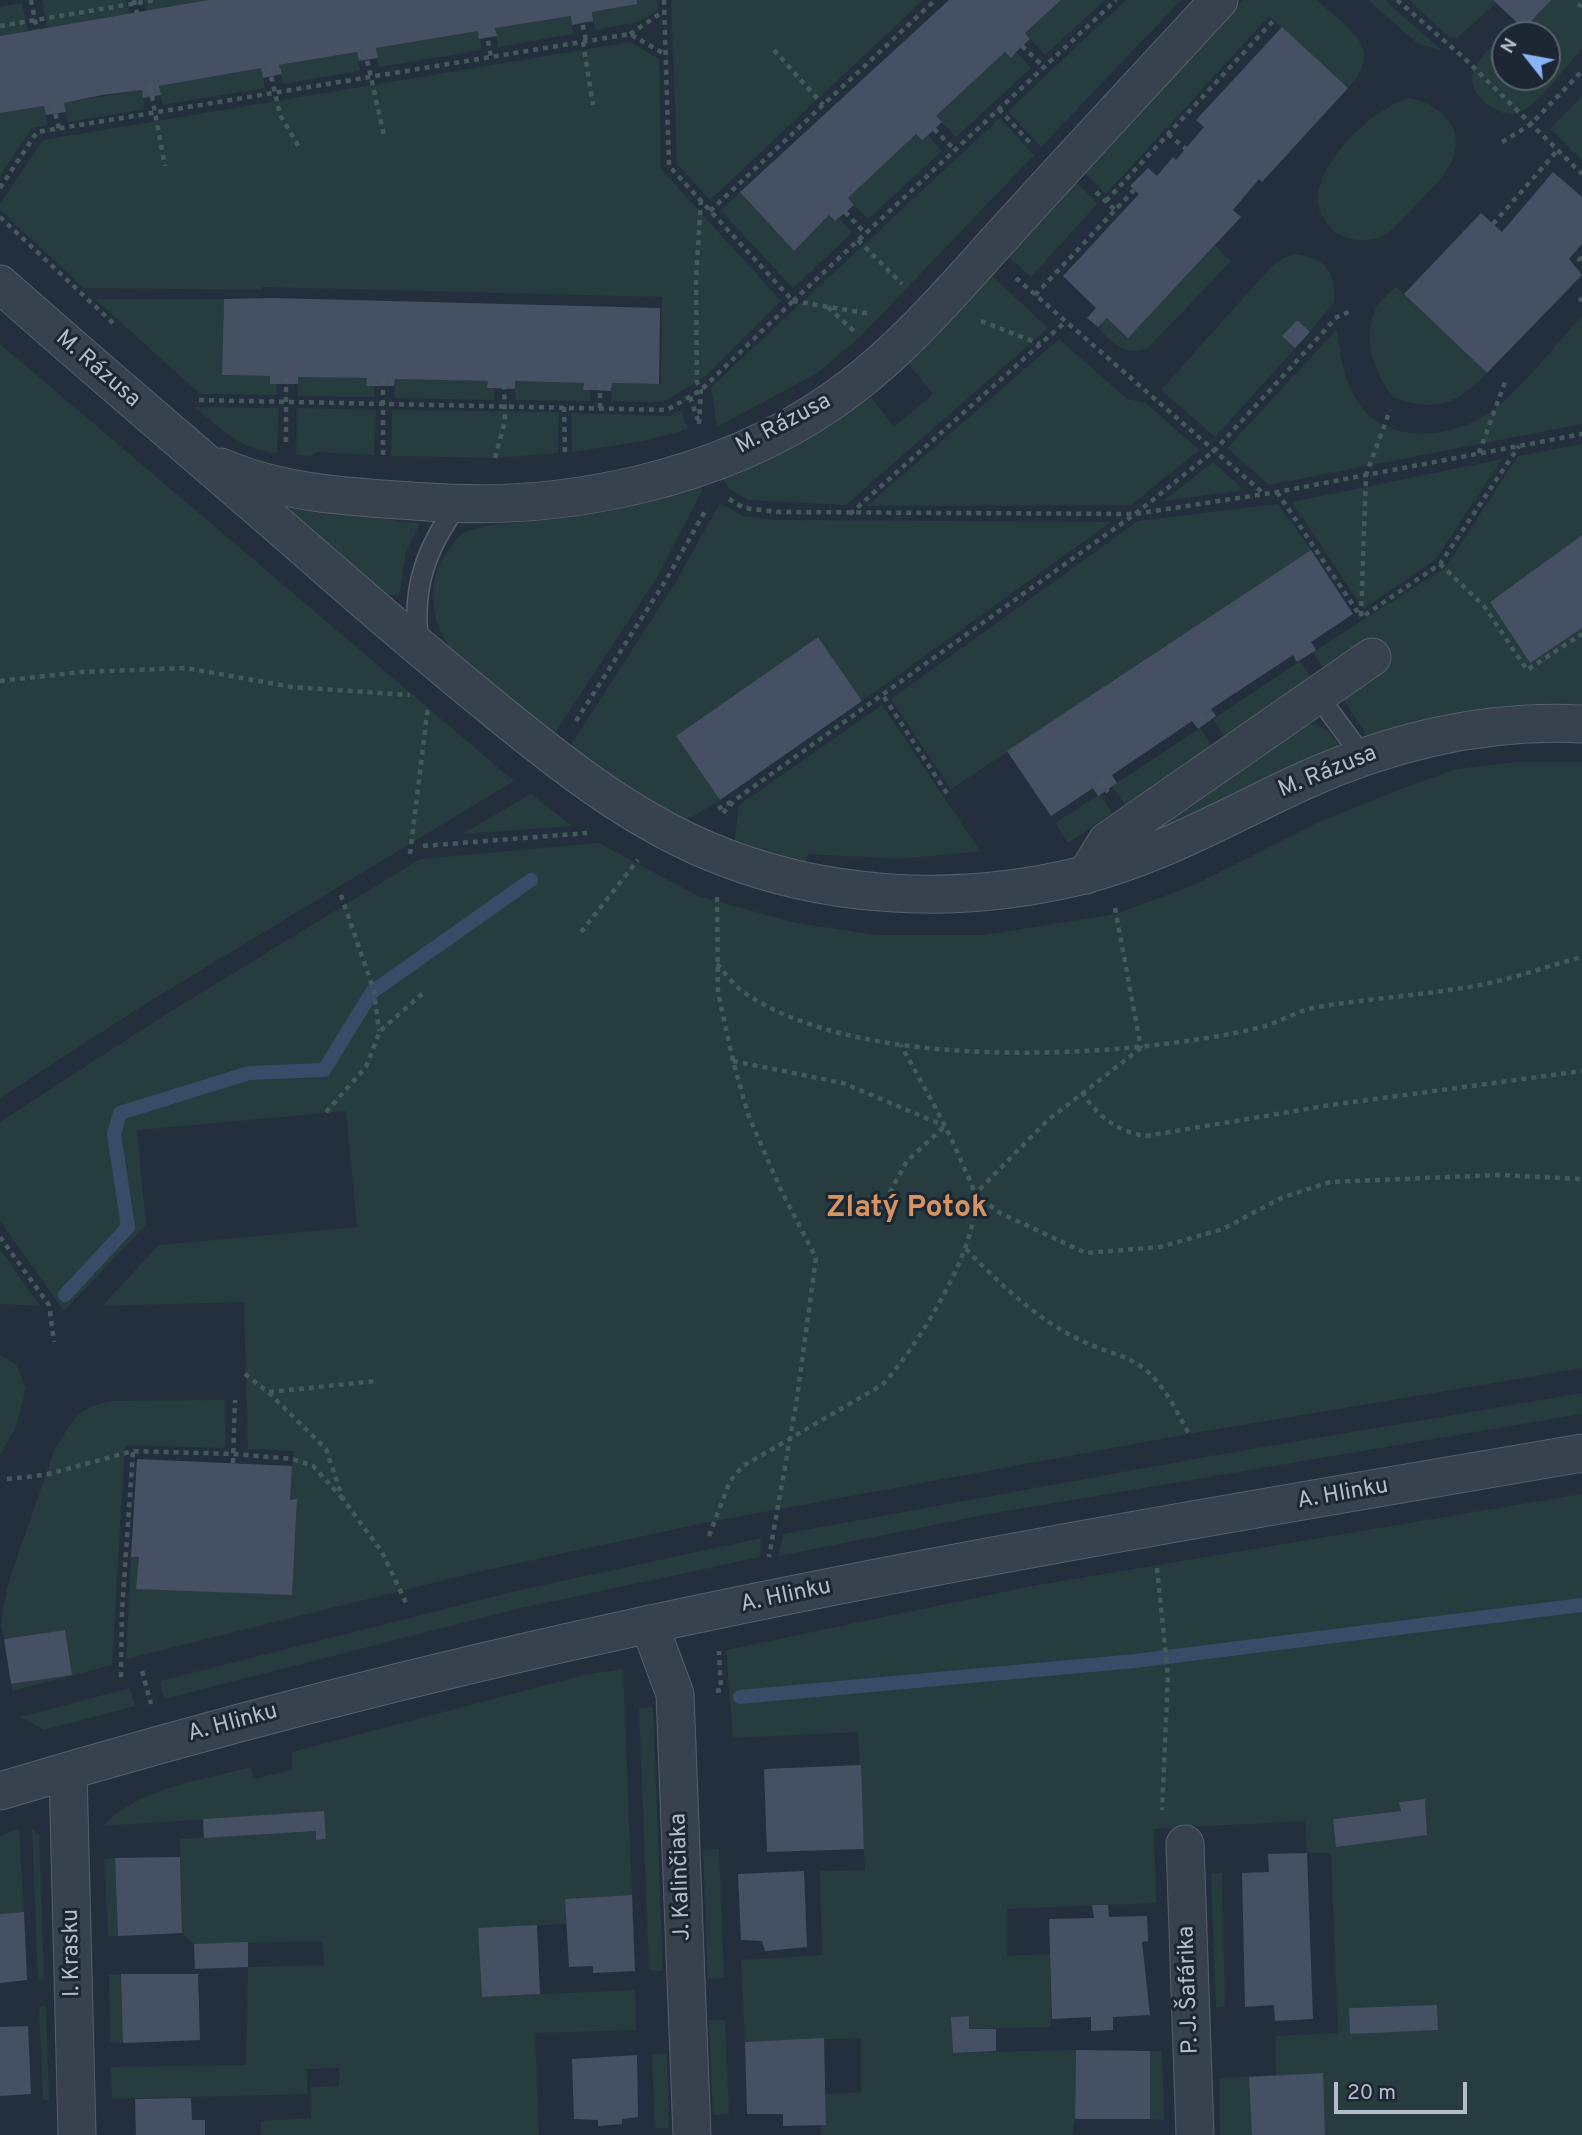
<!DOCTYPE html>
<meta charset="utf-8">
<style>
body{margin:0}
#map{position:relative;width:1582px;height:2135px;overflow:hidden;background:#242f3e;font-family:Overpass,sans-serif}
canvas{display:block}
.north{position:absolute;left:1491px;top:21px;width:70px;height:70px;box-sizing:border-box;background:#1d2633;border:2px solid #59626f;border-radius:50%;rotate:301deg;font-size:19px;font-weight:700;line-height:28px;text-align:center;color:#b4bcc9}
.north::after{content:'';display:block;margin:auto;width:24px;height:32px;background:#8ab4f8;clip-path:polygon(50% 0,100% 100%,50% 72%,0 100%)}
.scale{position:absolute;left:1334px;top:2082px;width:133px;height:32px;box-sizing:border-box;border:4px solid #b4bcc9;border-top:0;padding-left:9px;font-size:21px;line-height:24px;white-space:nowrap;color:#b4bcc9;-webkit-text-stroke:5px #1d2633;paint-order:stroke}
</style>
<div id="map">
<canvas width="1582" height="2135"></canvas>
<div class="north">N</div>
<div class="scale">20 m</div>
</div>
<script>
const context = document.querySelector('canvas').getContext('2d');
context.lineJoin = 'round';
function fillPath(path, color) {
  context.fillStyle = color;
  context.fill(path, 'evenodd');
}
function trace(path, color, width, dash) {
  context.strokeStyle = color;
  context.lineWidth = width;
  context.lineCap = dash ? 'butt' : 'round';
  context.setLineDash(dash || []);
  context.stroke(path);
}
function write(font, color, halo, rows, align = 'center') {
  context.font = font + ' Overpass,sans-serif';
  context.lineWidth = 6;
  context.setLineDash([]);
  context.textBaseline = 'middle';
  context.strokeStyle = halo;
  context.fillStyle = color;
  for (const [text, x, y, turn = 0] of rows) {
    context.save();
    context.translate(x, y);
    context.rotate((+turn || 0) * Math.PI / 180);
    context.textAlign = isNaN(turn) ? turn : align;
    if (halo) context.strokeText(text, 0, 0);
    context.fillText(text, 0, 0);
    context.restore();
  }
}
fillPath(new Path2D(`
 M 42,0 L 126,0 L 129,14 L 48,28 Z
 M 144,0 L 208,0 L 147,11 Z
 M 637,0 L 657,0 L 658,10 L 639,22 L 595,30 L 592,12 L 637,4 Z
 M 671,0 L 923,0 L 710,200 L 677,164 Z
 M 1061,0 L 1105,0 L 1045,55 L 1025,33 Z
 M 1126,0 L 1181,0 L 1041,147 L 1008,111 Z
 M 1243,0 L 1317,0 C 1346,27 1387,48 1348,88 L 1269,16 L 1106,194 L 1085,173 Z
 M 1368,0 L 1385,0 L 1441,50 L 1418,44 Z
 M 1409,0 L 1493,0 L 1496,3 L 1457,38 L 1449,37 Z
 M 1551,0 L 1582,0 L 1582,49 C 1564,68 1545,97 1523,111 C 1512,117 1502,114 1493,108 C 1445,78 1492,48 1517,22 L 1525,29 ZM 1505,35 L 1547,35 L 1547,77 L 1505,77 Z
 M 22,3 L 28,31 L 0,36 L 0,7 Z
 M 571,16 L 573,34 L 498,47 L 495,28 Z
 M 478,31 L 482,50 L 379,67 L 376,48 Z
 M 630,42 L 659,59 L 661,169 L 781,301 L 706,376 L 663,402 L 611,401 L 612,383 L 661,384 L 662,297 L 262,287 L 261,290 L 84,288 L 0,210 L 0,204 L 43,140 Z
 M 357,52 L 360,71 L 283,84 L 279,65 Z
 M 1005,52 L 1011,57 L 1016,52 L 1031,68 L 956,137 L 936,116 Z
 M 261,68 L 265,88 L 163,105 L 159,86 Z
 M 142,90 L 145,109 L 68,122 L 64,103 Z
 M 1582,96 L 1582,160 L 1550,129 Z
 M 1409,98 C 1439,103 1467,128 1452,161 C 1444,178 1428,192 1415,206 C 1405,216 1393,232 1379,238 C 1369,241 1358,241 1348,238 C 1337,235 1330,228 1324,219 C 1296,178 1373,107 1409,98 Z
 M 44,106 L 48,125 L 32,128 L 0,176 L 0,113 Z
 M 1000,118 L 1034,155 L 860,337 L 817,373 L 717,427 L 711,387 Z
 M 916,134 L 928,135 L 942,151 L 868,219 L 848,198 Z
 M 1076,183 L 1098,203 L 1031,277 L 1009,257 Z
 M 740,192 L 794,251 L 829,215 L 835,221 L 839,218 L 852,233 L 793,288 L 721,211 Z
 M 1215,246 L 1231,261 L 1148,348 C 1126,357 1112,343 1098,327 L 1107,318 L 1128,337 Z
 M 1297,254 C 1325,258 1337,273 1334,302 L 1310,332 L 1297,320 L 1282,336 L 1295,348 L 1215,437 L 1161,390 L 1272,266 L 1283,258 Z
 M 992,276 L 1048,328 L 846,505 L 748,500 L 730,489 L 720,476 L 815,432 L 871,397 L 894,427 L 933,394 L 908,363 Z
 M 1396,287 L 1487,373 C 1455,406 1437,411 1393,398 C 1376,373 1362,343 1374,313 C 1377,303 1389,294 1396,287 Z
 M 95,299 L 224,299 L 222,375 L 270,376 L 270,384 L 277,384 L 277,395 L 200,394 Z
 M 1582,316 L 1582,424 L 1269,485 L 1227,448 L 1337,329 C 1340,356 1345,388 1364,410 C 1394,444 1449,437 1484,416 C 1516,397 1555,345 1582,316 Z
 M 1059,339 L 1127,399 L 1146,403 L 1199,450 L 1131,505 L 867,506 Z
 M 0,344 L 514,781 L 145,1004 L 0,1098 Z
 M 298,377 L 367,378 L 366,386 L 374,386 L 374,397 L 298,396 Z
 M 395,379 L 488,381 L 488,388 L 495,389 L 494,400 L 394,398 Z
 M 515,381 L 583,383 L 584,390 L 591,390 L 590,401 L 515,400 Z
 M 194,407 L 279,408 L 277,453 C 242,451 221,428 194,407 Z
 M 297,408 L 376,410 L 374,455 L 315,452 L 312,456 L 296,455 Z
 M 392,410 L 559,412 L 558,453 L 495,458 L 391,456 Z
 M 681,410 L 688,429 L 644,441 L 572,452 L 571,413 L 669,416 Z
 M 1582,444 L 1582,535 L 1490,602 L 1530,663 L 1582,628 L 1582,710 L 1450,716 L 1367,736 L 1313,652 L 1445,568 L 1518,456 Z
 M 1502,459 L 1436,559 L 1363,609 L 1292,502 Z
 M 1213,462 L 1244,490 L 1163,501 Z
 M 699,486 L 702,491 L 657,577 L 553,736 L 456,657 C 432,625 422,584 449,549 C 454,542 460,534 468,531 C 494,521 535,523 564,518 C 610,511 655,498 699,486 Z
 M 720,503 L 743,516 L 777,520 L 1111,522 L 862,701 L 818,637 L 676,736 L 720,800 L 685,821 L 569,748 L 674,585 Z
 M 1278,504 L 1311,550 L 951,789 L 891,699 L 1138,521 Z
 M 294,505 L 420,524 L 406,551 L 400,591 L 397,596 L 385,594 L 290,512 Z
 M 1300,661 L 1312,679 L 1225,737 L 1213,719 Z
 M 882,705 L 980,851 L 902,859 L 808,854 L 805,865 L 734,845 L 739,805 Z
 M 1308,724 C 1325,724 1332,735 1341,748 L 1158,834 L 1148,832 Z
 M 1200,728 L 1212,746 L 1125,805 L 1112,786 Z
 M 1517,762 L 1582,762 L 1582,1368 L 1189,1434 L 704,1523 L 477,1572 L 126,1659 L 131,1557 L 139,1557 L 137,1588 L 292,1595 L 297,1500 L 290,1500 L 293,1451 L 248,1449 L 244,1302 L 102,1306 L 159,1245 L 357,1227 L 346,1111 L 137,1130 L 146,1225 L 64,1311 L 0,1221 L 0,1122 L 160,1018 L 420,859 L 599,843 L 698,896 L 796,923 L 877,935 L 984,935 L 1116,914 L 1194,885 L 1319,822 L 1398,790 L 1456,769 Z
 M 531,794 L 572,826 L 462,834 Z
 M 1100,794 L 1112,813 L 1068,843 L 1055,823 Z
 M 0,1249 L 40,1306 L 0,1304 Z
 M 0,1355 L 16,1364 L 26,1388 L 15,1429 L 0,1455 Z
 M 1582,1393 L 1582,1414 L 983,1515 L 779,1556 L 783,1534 L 1205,1457 Z
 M 225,1400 L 225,1448 L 125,1445 L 112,1665 L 12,1691 L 11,1684 L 72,1675 L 65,1630 L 4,1639 L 1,1621 L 8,1584 L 55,1448 L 76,1416 L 92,1406 L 111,1401 Z
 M 1582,1494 L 1582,2135 L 1220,2135 L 1219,2078 L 1276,2075 L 1275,2036 L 1338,2033 L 1331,1853 L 1307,1853 L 1305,1821 L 1154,1829 L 1156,1903 L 1007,1909 L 1007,1956 L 1050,1954 L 1051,2027 L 969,2029 L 968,2016 L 952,2017 L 953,2053 L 1076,2050 L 1075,2119 L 1072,2135 L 821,2135 L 821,2125 L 826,2124 L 826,2094 L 861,2092 L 861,2038 L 745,2042 L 741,1960 L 822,1955 L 820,1871 L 865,1870 L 858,1732 L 733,1738 L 726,1650 L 1032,1586 ZM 1425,1799 L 1426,1834 L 1336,1843 L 1333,1819 L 1401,1811 L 1400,1802 ZM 1437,2005 L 1438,2030 L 1350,2033 L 1349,2008 Z
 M 761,1538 L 760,1557 L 517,1609 L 164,1699 L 160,1681 L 516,1591 Z
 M 623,1669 L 632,1895 L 566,1899 L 567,1924 L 478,1928 L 482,1997 L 635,1990 L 636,2030 L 535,2033 L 539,2135 L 261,2135 L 261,2121 L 311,2118 L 311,2087 L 339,2086 L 339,2068 L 307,2069 L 307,2094 L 112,2099 L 111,2067 L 246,2065 L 248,1967 L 324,1965 L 322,1941 L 194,1944 L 182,1933 L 180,1839 L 316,1831 L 316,1840 L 325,1839 L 323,1811 L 103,1826 C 140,1787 200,1781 251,1767 L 253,1779 L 292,1770 L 292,1752 L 584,1675 Z
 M 130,1688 L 135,1706 L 44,1730 L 20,1717 Z
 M 653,1707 L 663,1971 L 649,1970 L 639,1708 Z
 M 32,1828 L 39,1835 L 44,1979 L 38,1980 Z
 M 19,1829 L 24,1912 L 0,1914 L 0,1836 Z
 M 719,1849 L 724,1978 L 708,1979 L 703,1850 Z
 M 115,1858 L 118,1936 L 108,1936 L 104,1859 Z
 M 1222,1873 L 1225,2007 L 1216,2008 L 1211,1874 Z
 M 121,1974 L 123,2043 L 110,2042 L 109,1975 Z
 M 46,2006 L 49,2100 L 43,2100 L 39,2007 Z
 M 709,2020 L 725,2020 L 729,2114 L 713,2115 Z
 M 1150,2051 L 1162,2051 L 1164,2120 L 1150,2119 Z
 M 652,2054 L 667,2054 L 669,2128 L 655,2128 Z`), '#263c3f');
trace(new Path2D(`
 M 65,1295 L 128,1227 L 114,1134 L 120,1113 L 249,1073 L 324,1070 L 372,992 L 531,880
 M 740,1697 L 1135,1661 L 1582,1605`), '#394c67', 14);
fillPath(new Path2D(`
 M 208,0 L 637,0 L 637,4 L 592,12 L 593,21 L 572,25 L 571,16 L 495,28 L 497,36 L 479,39 L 478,31 L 376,48 L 378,58 L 359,61 L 357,52 L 279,65 L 282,74 L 263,78 L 261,68 L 159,86 L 161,95 L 143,98 L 142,90 L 102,95 L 64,103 L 66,112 L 46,115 L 44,106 L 0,113 L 0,36 Z
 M 949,0 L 1061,0 L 1025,33 L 1030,39 L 1016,52 L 1011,58 L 1005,52 L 936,116 L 942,122 L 928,135 L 922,140 L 916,134 L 848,198 L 854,205 L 835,221 L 829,215 L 794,251 L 740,192 Z
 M 1493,0 L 1551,0 L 1524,29 Z
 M 1282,27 L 1348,88 L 1262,182 L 1259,179 L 1233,210 L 1241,217 L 1128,338 L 1107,318 L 1098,327 L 1087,318 L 1096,308 L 1063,276 L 1139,194 L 1130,186 L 1148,168 L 1157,176 L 1173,157 L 1176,160 L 1204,127 L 1196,120 Z
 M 1553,172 L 1582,197 L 1582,244 L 1569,259 L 1582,275 L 1487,373 L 1404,294 L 1481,213 L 1502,232 Z
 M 273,298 L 660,308 L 659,384 L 612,383 L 611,391 L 591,390 L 583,390 L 584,383 L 515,381 L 515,389 L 487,388 L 488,381 L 395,379 L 394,386 L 366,386 L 367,378 L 298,377 L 298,384 L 270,384 L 270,376 L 222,375 L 224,299 Z
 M 1297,320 L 1310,332 L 1295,348 L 1282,336 Z
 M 1582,535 L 1582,628 L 1530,663 L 1490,602 Z
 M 1311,550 L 1353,614 L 1311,642 L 1316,650 L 1313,652 L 1297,662 L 1293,655 L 1211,709 L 1216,716 L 1198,729 L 1192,721 L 1112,775 L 1117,783 L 1098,796 L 1093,788 L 1051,816 L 1007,751 Z
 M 818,637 L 862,701 L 720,800 L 676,736 Z
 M 137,1459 L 292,1466 L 290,1500 L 297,1499 L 292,1595 L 136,1589 L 139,1557 L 131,1557 Z
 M 65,1630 L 72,1675 L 11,1684 L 4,1639 Z
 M 861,1765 L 864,1849 L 767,1852 L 764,1769 Z
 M 1425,1799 L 1427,1835 L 1336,1847 L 1333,1819 L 1401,1811 L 1399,1802 Z
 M 324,1811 L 326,1839 L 316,1840 L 316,1831 L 204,1838 L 203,1819 Z
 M 1307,1853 L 1313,2019 L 1275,2021 L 1274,2005 L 1245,2007 L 1242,1873 L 1269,1872 L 1268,1854 Z
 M 180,1857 L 182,1933 L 118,1936 L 115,1858 Z
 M 804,1871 L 807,1947 L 765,1951 L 762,1941 L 741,1940 L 738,1874 Z
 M 632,1895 L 635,1971 L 593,1973 L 593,1966 L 569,1967 L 565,1899 Z
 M 1092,1905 L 1108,1905 L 1109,1917 L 1147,1916 L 1148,1941 L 1142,1942 L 1150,2015 L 1113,2017 L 1113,2030 L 1091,2031 L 1091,2017 L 1052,2019 L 1049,1919 L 1094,1918 Z
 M 24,1912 L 27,1980 L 0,1983 L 0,1914 Z
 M 537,1925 L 540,1994 L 482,1997 L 478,1928 Z
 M 248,1942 L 248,1967 L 195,1969 L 194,1944 Z
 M 121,1974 L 198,1974 L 200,2040 L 123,2043 Z
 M 1437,2005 L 1438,2030 L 1350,2034 L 1349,2008 Z
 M 969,2016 L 969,2029 L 996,2029 L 996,2051 L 953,2053 L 951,2017 Z
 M 28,2026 L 31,2094 L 0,2096 L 0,2027 Z
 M 824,2038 L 826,2125 L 783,2126 L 783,2114 L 747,2114 L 745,2042 Z
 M 1076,2050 L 1150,2051 L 1150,2119 L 1075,2119 Z
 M 637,2055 L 638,2117 L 622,2119 L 622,2124 L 598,2126 L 598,2120 L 574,2119 L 572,2059 Z
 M 1323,2073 L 1325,2135 L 1252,2135 L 1249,2077 Z
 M 191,2098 L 192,2120 L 205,2120 L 205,2135 L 136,2135 L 135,2099 Z`), '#455162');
const service = new Path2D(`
 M 419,644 C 411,589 426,548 458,504
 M 1318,696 L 1363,757`);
const minor = new Path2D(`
 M 0,284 C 107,379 217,471 325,566 C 382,616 440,665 499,713 C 563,765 628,816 704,849 C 822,900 956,906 1080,876 C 1157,857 1228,816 1299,783 C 1389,742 1483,719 1582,724
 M 221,467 C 284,495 359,497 427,502 C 562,512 719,480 832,401 C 901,354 956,286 1012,225 C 1080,150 1150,75 1219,0
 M 1086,875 L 1107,841 L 1372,657
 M 649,1624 L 675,1694 L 692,2135
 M 68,1771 L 77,2135
 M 0,1791 C 213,1727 428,1672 646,1625 C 956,1558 1269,1507 1582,1453
 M 1185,1844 L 1195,2135`);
trace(service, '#565f6c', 22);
trace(minor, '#565f6c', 39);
trace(new Path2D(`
 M 31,0 L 37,30
 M 134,0 L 137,13
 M 1397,0 L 1462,56 L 1582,174
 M 1578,4 L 1582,7
 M 581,15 L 586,41
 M 0,26 L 155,0
 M 486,31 L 491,57
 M 630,34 L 664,11
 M 583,42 L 593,105
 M 1022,46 L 1044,67
 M 774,50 L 823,105
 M 365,51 L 384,135
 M 269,67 L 280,115 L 299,147
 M 150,86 L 165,166
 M 53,104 L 59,129
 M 999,109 L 1032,145
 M 934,129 L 955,150
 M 1168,134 L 1186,149
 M 1502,142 L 1530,125 L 1582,71
 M 0,188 L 37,132 L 630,34 L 666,55
 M 1096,192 L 1115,210
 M 1106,201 L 1274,20
 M 710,211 L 935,0
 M 845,212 L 865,233
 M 0,217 L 114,324
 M 1493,224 L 1557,151
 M 858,240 L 902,284
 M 1582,257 L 1579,260 L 1582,263
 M 1016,278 L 1263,493
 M 1035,295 L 1134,190
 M 1579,298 L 1582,301
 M 793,301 L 1116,0
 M 793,301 L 871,314
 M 828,307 L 855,332
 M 981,321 L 1040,344
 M 286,377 L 286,446
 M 383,380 L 383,456
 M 600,383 L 600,408
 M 690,397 L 698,420
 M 199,400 L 667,410 L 701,390 L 793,301 L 669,166 L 664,0
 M 564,407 L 565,452
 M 699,424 L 701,390 L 697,382 L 696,278 L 701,201
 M 1479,453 L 1506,379
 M 495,458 L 505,421 L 504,382
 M 1277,492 L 1361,617
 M 729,499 L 744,508 L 777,512 L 1135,514 L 1277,492 L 1582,434
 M 850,514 L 1064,323
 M 1440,564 L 1484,606 L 1527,670 L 1582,634
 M 1365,615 L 1440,564 L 1519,446
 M 1361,616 L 1366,475 L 1390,410
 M 0,681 L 81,672 L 186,668 L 292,687 L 410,695
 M 884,697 L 948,795
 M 1201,716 L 1206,724
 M 576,721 L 666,580 L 707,508
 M 1101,781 L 1108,792
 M 718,809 L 734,800
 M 723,813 L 735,800 L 1135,514 L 1215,450 L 1337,317 L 1351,311
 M 423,846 L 587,833
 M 410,854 L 428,706
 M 341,895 L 374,991 L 379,1031
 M 717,897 L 718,992 L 733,1061 L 749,1117 L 780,1188 L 816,1258 L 796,1405 L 769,1557
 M 1115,908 L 1141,1048
 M 581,932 L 638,860
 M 717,964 C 725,973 733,984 742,991 C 858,1074 1125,1059 1258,1028 C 1279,1023 1297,1010 1318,1007 C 1372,998 1427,995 1480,985 C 1515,978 1548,966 1582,957
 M 1141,1048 L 1048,1120 L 975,1194 L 1000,1213 L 1086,1253 L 1160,1247 L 1223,1229 L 1281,1198 L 1330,1182 L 1499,1175 L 1582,1179
 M 733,1061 L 843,1083 L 945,1126
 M 1082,1092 C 1097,1116 1118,1132 1146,1136 L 1331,1105 L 1582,1071
 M 326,1112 L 366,1067 L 380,1031 L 422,994
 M 880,1210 L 907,1161 L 945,1126
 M 0,1237 L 49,1305 L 54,1342
 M 966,1249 C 1002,1286 1040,1323 1089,1344 C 1109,1353 1130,1356 1147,1371 C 1166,1388 1177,1412 1189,1434
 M 245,1374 L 268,1392 L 326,1449 L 343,1499 L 382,1552 L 408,1607
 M 269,1392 L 376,1381
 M 233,1463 L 235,1400
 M 7,1479 L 45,1475 L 133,1451 L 234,1454 L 293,1459 L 313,1466 L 343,1499
 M 709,1536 L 730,1481 L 743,1466 L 882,1385 C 914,1352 984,1241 974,1193 C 972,1183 966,1173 962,1163 C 945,1122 922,1084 901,1045
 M 1157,1568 L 1168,1676 L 1162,1810
 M 142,1671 L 151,1704
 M 121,1677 L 122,1610 L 133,1451
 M 716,1691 L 721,1690 L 719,1651`), '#44595c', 4.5, [5, 5]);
trace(service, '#38414e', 19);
trace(minor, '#38414e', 37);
write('23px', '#b4bcc9', '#1d2633', [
 ["M. Rázusa",97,370,41],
 ["M. Rázusa",784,425,-28],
 ["M. Rázusa",1328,773,-22],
 ["A. Hlinku",1343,1495,-10],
 ["A. Hlinku",786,1597,-12],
 ["A. Hlinku",233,1724,-15],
 ["J. Kalinčiaka",682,1877,-92],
 ["I. Krasku",73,1953,-91],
 ["P. J. Šafárika",1190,1990,-92]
]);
write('bold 30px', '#d59563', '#1d2633', [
 ["Zlatý Potok",907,1210]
]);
</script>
